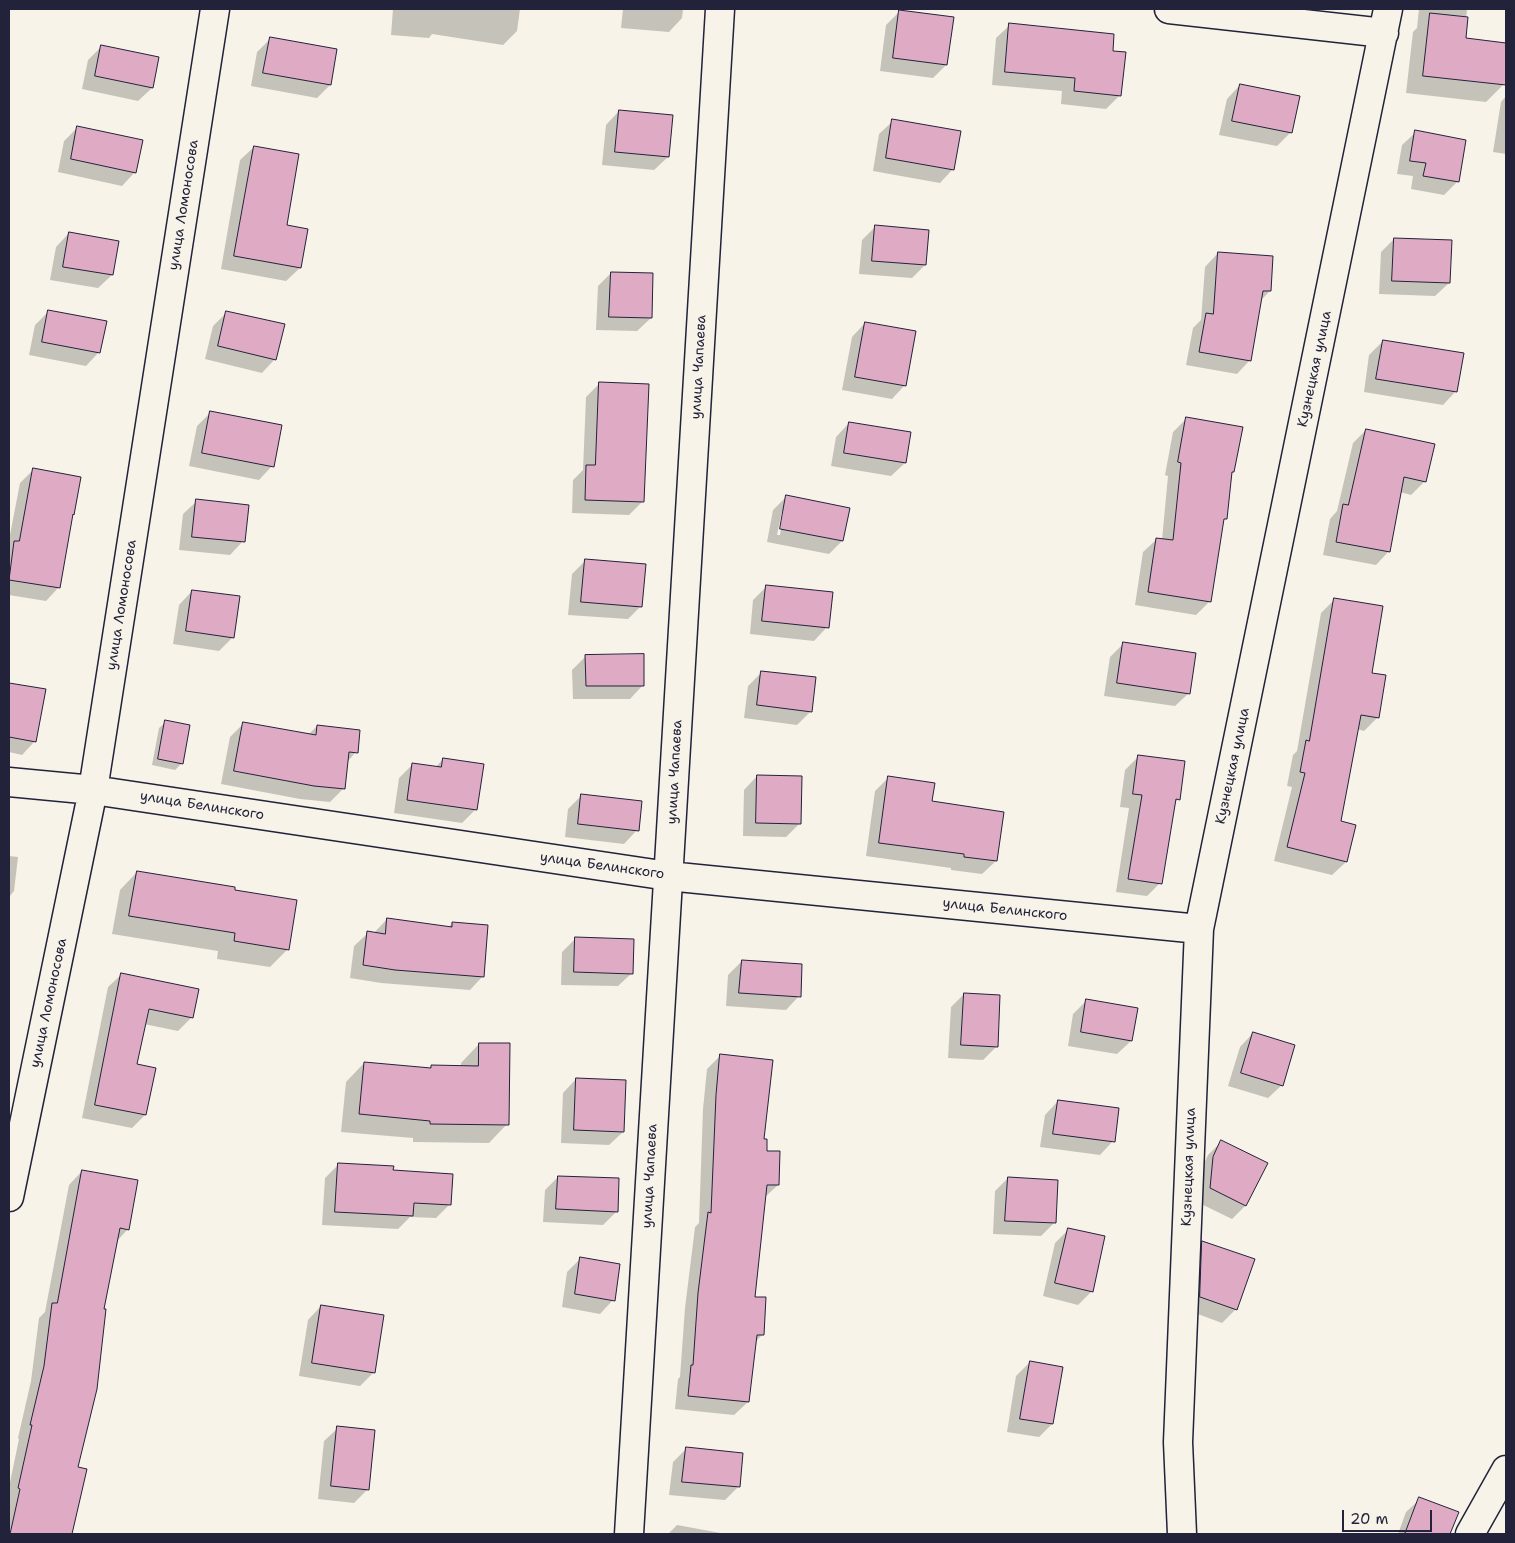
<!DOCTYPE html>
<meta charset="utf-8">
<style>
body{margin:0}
#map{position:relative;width:1515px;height:1543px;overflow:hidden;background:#f7f3e8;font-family:"Shantell Sans",sans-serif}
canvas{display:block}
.frame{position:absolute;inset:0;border:10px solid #22223b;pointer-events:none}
.scale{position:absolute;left:1342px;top:1510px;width:90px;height:22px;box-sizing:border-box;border:2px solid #22223b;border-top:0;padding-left:6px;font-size:15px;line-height:18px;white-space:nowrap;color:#22223b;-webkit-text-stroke:4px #f7f3e8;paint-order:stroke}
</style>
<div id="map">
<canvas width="1515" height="1543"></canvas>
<div class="frame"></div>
<div class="scale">20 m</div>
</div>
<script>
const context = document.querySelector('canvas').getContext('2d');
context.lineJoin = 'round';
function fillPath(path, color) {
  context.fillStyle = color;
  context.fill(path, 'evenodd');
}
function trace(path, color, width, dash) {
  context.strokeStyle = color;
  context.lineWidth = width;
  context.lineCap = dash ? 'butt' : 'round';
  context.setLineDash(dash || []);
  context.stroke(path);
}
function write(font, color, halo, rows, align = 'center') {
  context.font = font + ' "Shantell Sans",sans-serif';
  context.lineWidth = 4.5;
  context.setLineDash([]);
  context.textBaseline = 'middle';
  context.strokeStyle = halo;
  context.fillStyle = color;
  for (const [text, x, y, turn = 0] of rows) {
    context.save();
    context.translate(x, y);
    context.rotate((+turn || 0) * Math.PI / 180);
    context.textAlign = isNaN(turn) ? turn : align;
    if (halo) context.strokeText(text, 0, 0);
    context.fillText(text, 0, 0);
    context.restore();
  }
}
fillPath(new Path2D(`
 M 393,9 L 520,9 L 517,31 L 503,45 L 432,34 L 429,38 L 391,35 Z
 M 623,9 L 683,9 L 682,18 L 669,32 L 621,28 Z
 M 1419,9 L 1467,9 L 1464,40 L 1506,44 L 1504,84 L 1486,102 L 1406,93 L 1413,32 L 1417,28 Z
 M 900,11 L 946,65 L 933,78 L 880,71 L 886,25 Z
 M 1010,25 L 1111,52 L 1120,95 L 1106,109 L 1061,104 L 1062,91 L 992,85 L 996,38 Z
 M 270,39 L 330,85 L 317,98 L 251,86 L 257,52 Z
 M 102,46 L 152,88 L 138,101 L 82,89 L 88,60 Z
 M 1240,85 L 1298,97 L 1290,133 L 1277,146 L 1219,135 L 1227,99 Z
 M 1506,96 L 1506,154 L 1493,152 L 1501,102 Z
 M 619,111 L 668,157 L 654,170 L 602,165 L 606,125 Z
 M 893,121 L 953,169 L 940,183 L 873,171 L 879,134 Z
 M 77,128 L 135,172 L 122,186 L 58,172 L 64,141 Z
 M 1416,132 L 1457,182 L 1444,195 L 1411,189 L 1413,176 L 1397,174 L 1402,145 Z
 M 254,147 L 300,268 L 286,281 L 221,269 L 240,160 Z
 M 875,227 L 925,265 L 912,278 L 859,274 L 862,240 Z
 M 69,233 L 112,275 L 98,288 L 50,280 L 56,247 Z
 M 1394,239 L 1449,283 L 1435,296 L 1379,294 L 1381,252 Z
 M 1218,253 L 1270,291 L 1260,301 L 1250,360 L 1237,374 L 1186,365 L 1193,328 L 1201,320 L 1205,267 Z
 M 611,273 L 651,318 L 637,331 L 596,330 L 598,286 Z
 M 49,311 L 99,352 L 86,366 L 29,355 L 35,325 Z
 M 227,312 L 275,359 L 262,373 L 205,359 L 213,326 Z
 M 865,323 L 905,385 L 892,399 L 842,390 L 852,337 Z
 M 1383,341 L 1456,391 L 1443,405 L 1364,392 L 1369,355 Z
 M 600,383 L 643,501 L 629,515 L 572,513 L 573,480 L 583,470 L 586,397 Z
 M 211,412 L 272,466 L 259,480 L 189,466 L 197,426 Z
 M 1187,418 L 1233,472 L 1230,475 L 1225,518 L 1222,521 L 1210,601 L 1196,615 L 1135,605 L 1143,552 L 1157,539 L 1162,540 L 1168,476 L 1165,475 L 1173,432 Z
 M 849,423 L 905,463 L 891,476 L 831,466 L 836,437 Z
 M 1366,430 L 1425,481 L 1411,495 L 1400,492 L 1389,551 L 1376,565 L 1323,555 L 1330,519 L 1337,511 L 1353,443 Z
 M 33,470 L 59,587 L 46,601 L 9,595 L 9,540 L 20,483 Z
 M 786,497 L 842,541 L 829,554 L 767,542 L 773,510 ZM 782,511 L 784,511 L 780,535 L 777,535 Z
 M 197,501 L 243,541 L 230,555 L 179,550 L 183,514 Z
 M 585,561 L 641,606 L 628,619 L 568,615 L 572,574 Z
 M 767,586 L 827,627 L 814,641 L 750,634 L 753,600 Z
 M 192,591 L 233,637 L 219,651 L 173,644 L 179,605 Z
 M 1335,599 L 1371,674 L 1378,717 L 1364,731 L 1357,729 L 1339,822 L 1355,826 L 1346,862 L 1332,875 L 1274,861 L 1292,787 L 1287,786 L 1293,755 L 1297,751 L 1321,613 Z
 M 1124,643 L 1189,693 L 1175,706 L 1104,696 L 1110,657 Z
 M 586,656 L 643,685 L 630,699 L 573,699 L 572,670 Z
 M 762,672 L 811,711 L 797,725 L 744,718 L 748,686 Z
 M 9,684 L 44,690 L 35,741 L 22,755 L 9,752 Z
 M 166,722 L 182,763 L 175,770 L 152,765 L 159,728 Z
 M 244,723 L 308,735 L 317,726 L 356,752 L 347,762 L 344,788 L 330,802 L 300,799 L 221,784 L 230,737 Z
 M 1138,757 L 1178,799 L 1174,804 L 1160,883 L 1147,896 L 1116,892 L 1129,808 L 1120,807 L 1125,770 Z
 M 443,759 L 475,810 L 462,823 L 394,813 L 399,778 L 413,764 L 435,768 Z
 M 757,776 L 799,824 L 786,837 L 743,836 L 744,790 Z
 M 888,778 L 931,802 L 996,861 L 982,874 L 951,870 L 951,868 L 866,856 L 875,791 Z
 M 582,795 L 637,830 L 624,844 L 565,837 L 568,809 Z
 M 9,856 L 18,857 L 14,891 L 9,897 Z
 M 137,872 L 233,891 L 288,949 L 270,967 L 217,959 L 218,951 L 112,934 L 120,890 Z
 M 387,919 L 448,928 L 452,923 L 483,976 L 470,990 L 381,983 L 350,978 L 354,946 L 368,933 L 374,933 Z
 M 576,938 L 632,973 L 618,986 L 561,985 L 562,952 Z
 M 742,961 L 799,996 L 786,1010 L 726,1006 L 728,975 Z
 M 122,974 L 191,1018 L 178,1031 L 144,1024 L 135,1065 L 145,1115 L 132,1128 L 82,1118 L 108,987 Z
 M 964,994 L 997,1046 L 983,1060 L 948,1058 L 951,1007 Z
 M 1087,1000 L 1131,1041 L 1117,1054 L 1068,1046 L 1073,1014 Z
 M 1253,1033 L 1282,1085 L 1268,1098 L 1228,1086 L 1240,1047 Z
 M 479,1044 L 507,1124 L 489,1143 L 413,1142 L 413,1138 L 341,1132 L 346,1082 L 364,1063 L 429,1069 L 432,1066 L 461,1067 L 461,1063 Z
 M 720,1056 L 763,1140 L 778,1185 L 765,1197 L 754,1298 L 762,1335 L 754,1343 L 748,1402 L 734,1415 L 675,1409 L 678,1379 L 680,1377 L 685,1308 L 695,1227 L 699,1223 L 703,1109 L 707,1069 Z
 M 576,1079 L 623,1132 L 609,1145 L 561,1143 L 563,1093 Z
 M 1058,1101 L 1113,1141 L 1100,1155 L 1040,1147 L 1045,1115 Z
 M 1222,1141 L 1266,1164 L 1245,1206 L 1232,1219 L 1197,1202 L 1200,1172 L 1208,1155 Z
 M 339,1164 L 392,1171 L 450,1204 L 436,1218 L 410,1217 L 398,1229 L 322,1225 L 325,1178 Z
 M 82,1171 L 128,1229 L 116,1242 L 62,1534 L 9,1534 L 9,1487 L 19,1439 L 18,1438 L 31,1381 L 39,1318 L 45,1312 L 69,1185 Z
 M 558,1177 L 617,1211 L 603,1225 L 543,1222 L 545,1190 Z
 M 1008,1178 L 1054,1223 L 1041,1236 L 993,1234 L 995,1191 Z
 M 1068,1230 L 1092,1291 L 1078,1305 L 1043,1296 L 1055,1243 Z
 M 1202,1242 L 1236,1309 L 1222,1323 L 1187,1310 L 1189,1255 Z
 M 581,1258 L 613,1300 L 600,1314 L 562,1307 L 567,1272 Z
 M 321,1306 L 374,1372 L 360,1386 L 299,1376 L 308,1320 Z
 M 1030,1362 L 1062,1368 L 1052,1424 L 1039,1437 L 1007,1432 L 1016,1376 Z
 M 338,1428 L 368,1489 L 354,1503 L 318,1499 L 324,1441 Z
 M 687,1448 L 738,1487 L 725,1500 L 669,1495 L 673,1462 Z
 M 1420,1499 L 1457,1513 L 1449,1534 L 1398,1534 L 1406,1512 Z
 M 677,1525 L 726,1534 L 668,1534 Z`), '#0003');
const building = new Path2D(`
 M 899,10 L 954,17 L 947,65 L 893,58 Z
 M 1430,13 L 1468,17 L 1466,38 L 1506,43 L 1506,85 L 1423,76 Z
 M 1009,23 L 1114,34 L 1113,51 L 1126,52 L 1121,96 L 1074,91 L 1075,78 L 1005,72 Z
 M 270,37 L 337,49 L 331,85 L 263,73 Z
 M 101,45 L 159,57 L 153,88 L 95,76 Z
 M 1240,84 L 1300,96 L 1292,133 L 1232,121 Z
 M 619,110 L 673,115 L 669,157 L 615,152 Z
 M 892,119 L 961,131 L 954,170 L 886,158 Z
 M 77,126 L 143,140 L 136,173 L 71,159 Z
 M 1415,130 L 1466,140 L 1459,182 L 1423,176 L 1426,163 L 1410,161 Z
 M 254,146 L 299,154 L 287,225 L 308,229 L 301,268 L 234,256 Z
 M 875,225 L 929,230 L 926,265 L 872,261 Z
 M 69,232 L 119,241 L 113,275 L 63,267 Z
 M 1394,238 L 1452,240 L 1450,283 L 1392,281 Z
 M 1218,252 L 1273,256 L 1271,291 L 1263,291 L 1251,361 L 1199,352 L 1206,313 L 1213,314 Z
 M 611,272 L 653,273 L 652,318 L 609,317 Z
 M 48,310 L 107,321 L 100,353 L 42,342 Z
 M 226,311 L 285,324 L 276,360 L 218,346 Z
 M 865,322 L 916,331 L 906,386 L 855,377 Z
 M 1383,340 L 1464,353 L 1457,392 L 1376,379 Z
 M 599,382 L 649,384 L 644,502 L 585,500 L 586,465 L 595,465 Z
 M 210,411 L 282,425 L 274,467 L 202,453 Z
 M 1186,417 L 1243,427 L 1234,472 L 1232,472 L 1227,519 L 1224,519 L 1211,602 L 1148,592 L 1156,538 L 1173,540 L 1181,463 L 1178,462 Z
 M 849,422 L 911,432 L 906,463 L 844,453 Z
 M 1366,429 L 1435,444 L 1426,482 L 1404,477 L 1390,552 L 1336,542 L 1343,504 L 1348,505 Z
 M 33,468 L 81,477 L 74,515 L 73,514 L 60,588 L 9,580 L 14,541 L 19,541 Z
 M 786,495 L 850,508 L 843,541 L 780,529 Z
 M 196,499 L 249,505 L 245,542 L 192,537 Z
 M 585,559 L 646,564 L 642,607 L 581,602 Z
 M 766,585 L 833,592 L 829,628 L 762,621 Z
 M 192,590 L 240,596 L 234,638 L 186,631 Z
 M 1334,598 L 1383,606 L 1372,673 L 1386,675 L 1379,718 L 1361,715 L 1341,821 L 1356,825 L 1347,862 L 1287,847 L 1305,773 L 1300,772 L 1306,740 L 1309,741 Z
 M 1123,642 L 1196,653 L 1190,694 L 1117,683 Z
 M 644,654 L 644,686 L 586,686 L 585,655 Z
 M 761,671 L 816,677 L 812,712 L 757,705 Z
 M 9,683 L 46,689 L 36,742 L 9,737 Z
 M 165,720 L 190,725 L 183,764 L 158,759 Z
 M 243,722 L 316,735 L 317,725 L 360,730 L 358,753 L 349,752 L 345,789 L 314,786 L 234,771 Z
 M 1138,755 L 1185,761 L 1180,800 L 1176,799 L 1162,884 L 1128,879 L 1142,795 L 1133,794 Z
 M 443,758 L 484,764 L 477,810 L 407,800 L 412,763 L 441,767 Z
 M 757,775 L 802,776 L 801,824 L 756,823 Z
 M 888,776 L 935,783 L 932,801 L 1004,812 L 997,861 L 964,857 L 964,854 L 879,843 Z
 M 581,794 L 642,801 L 639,831 L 578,824 Z
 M 137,871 L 235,887 L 235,890 L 297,900 L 289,950 L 234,941 L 235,933 L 129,916 Z
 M 387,918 L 452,927 L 452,922 L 488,925 L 484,977 L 395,970 L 363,965 L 367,931 L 385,934 Z
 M 575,937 L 634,939 L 633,974 L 574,972 Z
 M 742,960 L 802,964 L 801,997 L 739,993 Z
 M 121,973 L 199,989 L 193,1018 L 149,1009 L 137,1064 L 156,1068 L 146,1115 L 95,1105 Z
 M 964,993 L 1000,995 L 998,1047 L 961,1045 Z
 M 1086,999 L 1138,1008 L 1132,1041 L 1081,1032 Z
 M 1253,1032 L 1295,1045 L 1283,1086 L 1241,1073 Z
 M 479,1043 L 510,1043 L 509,1125 L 430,1124 L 430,1121 L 359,1114 L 364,1062 L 431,1068 L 431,1065 L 478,1066 Z
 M 720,1054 L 773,1060 L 764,1139 L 767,1139 L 767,1151 L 780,1151 L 779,1185 L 767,1185 L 755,1297 L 766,1297 L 764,1335 L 757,1335 L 749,1402 L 688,1396 L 691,1365 L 693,1365 L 698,1293 L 708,1212 L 711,1213 L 716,1095 Z
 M 576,1078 L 626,1080 L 624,1132 L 574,1130 Z
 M 1058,1100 L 1119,1108 L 1115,1142 L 1053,1134 Z
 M 1221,1140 L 1268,1163 L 1246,1206 L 1210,1188 L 1213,1157 Z
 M 338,1163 L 394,1166 L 393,1170 L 453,1174 L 451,1205 L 414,1203 L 413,1216 L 335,1212 Z
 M 82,1170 L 138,1180 L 129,1230 L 120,1228 L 104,1309 L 106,1309 L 97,1389 L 78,1467 L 87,1469 L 72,1534 L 10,1534 L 20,1489 L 18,1488 L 32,1425 L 30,1425 L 44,1366 L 52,1303 L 57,1303 Z
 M 558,1176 L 619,1178 L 618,1212 L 556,1209 Z
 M 1008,1177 L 1058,1180 L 1056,1223 L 1005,1221 Z
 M 1068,1228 L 1105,1236 L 1093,1292 L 1055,1283 Z
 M 1202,1241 L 1255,1259 L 1237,1310 L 1200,1297 Z
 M 580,1257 L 620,1264 L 615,1301 L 575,1294 Z
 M 321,1305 L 384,1315 L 375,1373 L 312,1363 Z
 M 1030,1361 L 1063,1367 L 1053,1424 L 1020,1419 Z
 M 337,1426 L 375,1430 L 369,1490 L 331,1486 Z
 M 686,1447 L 743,1453 L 740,1487 L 682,1482 Z
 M 1419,1497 L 1459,1512 L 1450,1534 L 1405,1534 Z`);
fillPath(building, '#dfaac3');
trace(building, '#22223b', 1);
const minor = new Path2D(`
 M 1169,9 L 1384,33
 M 9,782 L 93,790 L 668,876 L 1199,929
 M 9,1197 L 93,790 L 215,9
 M 629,1534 L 720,9
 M 1182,1534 L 1178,1442 L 1199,929 L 1388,9
 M 1470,1534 L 1506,1470`);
trace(minor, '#22223b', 31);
trace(minor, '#f7f3e8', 28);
write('14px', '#22223b', '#f7f3e8', [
 ["улица Ломоносова",184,205,-81],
 ["улица Чапаева",699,367,-87],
 ["Кузнецкая улица",1315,369,-78],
 ["улица Ломоносова",122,605,-81],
 ["Кузнецкая улица",1233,766,-78],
 ["улица Чапаева",675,772,-87],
 ["улица Белинского",202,806,9],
 ["улица Белинского",602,866,8],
 ["улица Белинского",1005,910,6],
 ["улица Ломоносова",49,1003,-78],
 ["Кузнецкая улица",1189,1167,-88],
 ["улица Чапаева",650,1176,-87]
]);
</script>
